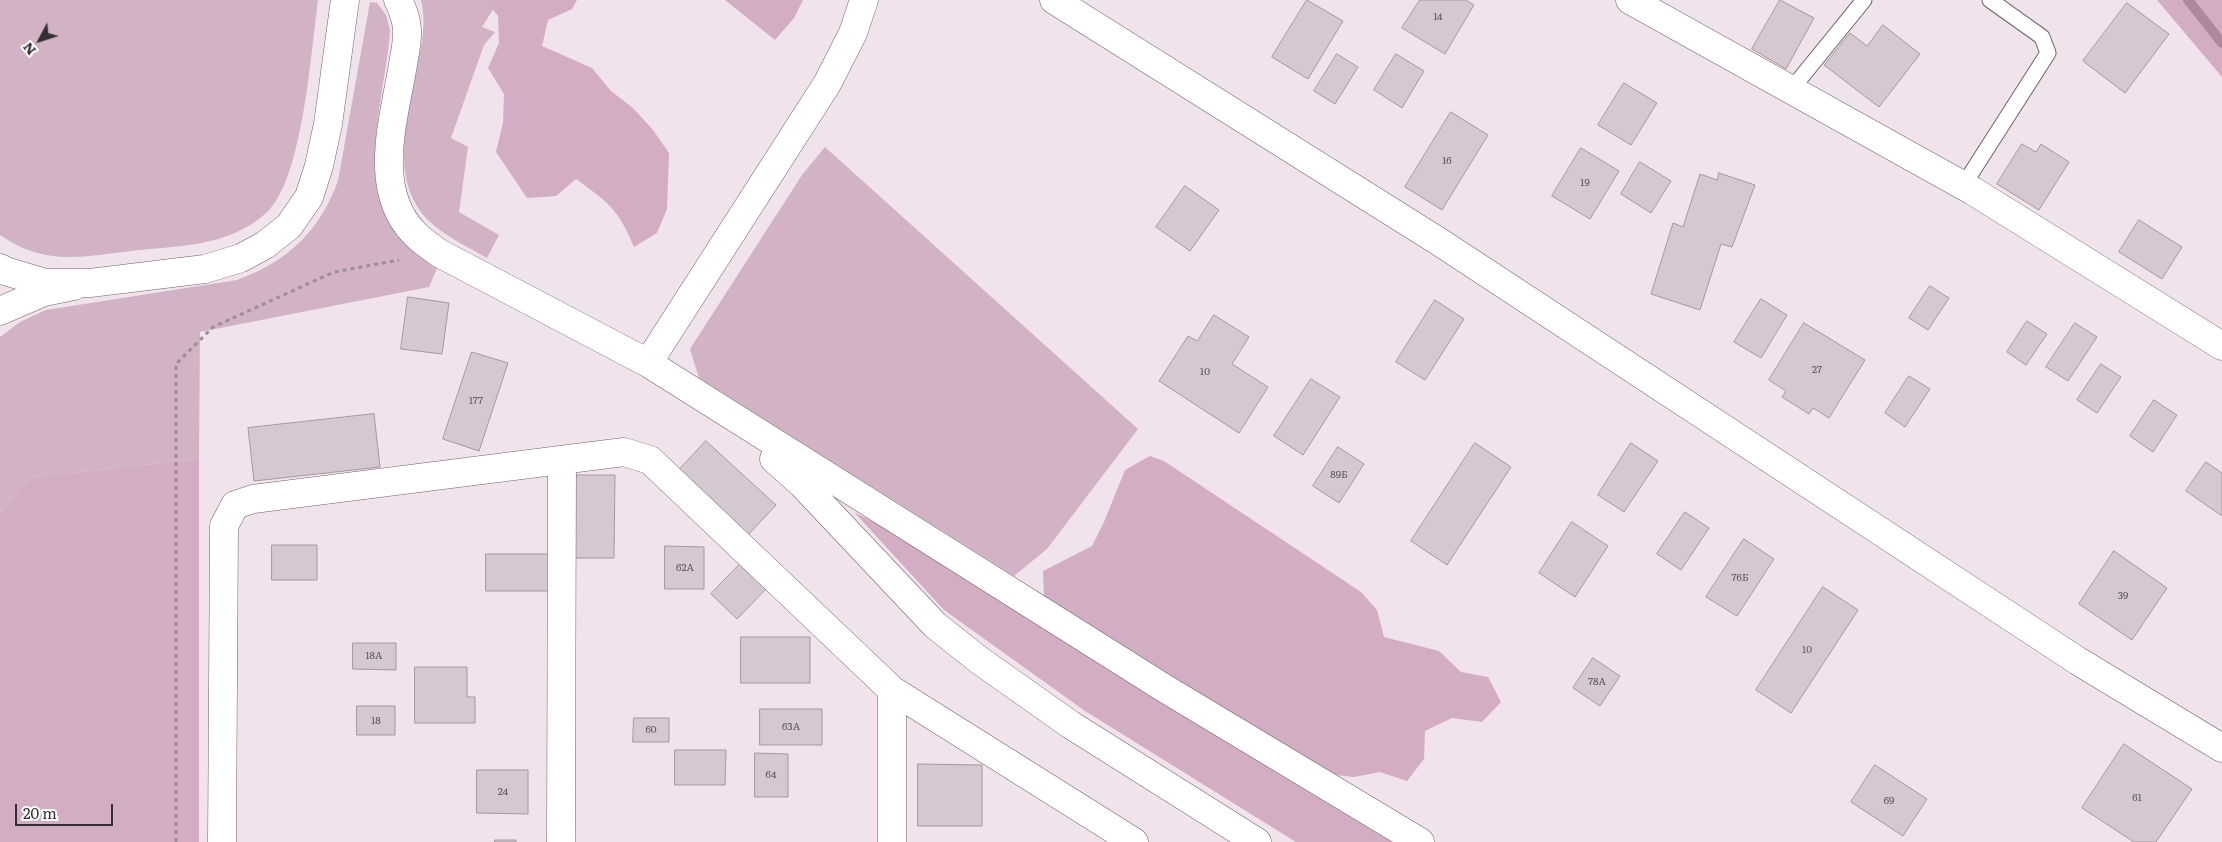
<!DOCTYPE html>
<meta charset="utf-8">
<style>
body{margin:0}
#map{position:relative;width:2222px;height:842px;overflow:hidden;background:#f1e3eb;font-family:Literata,serif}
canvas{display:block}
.north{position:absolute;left:15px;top:15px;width:50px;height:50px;-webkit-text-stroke:4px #fff;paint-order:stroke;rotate:230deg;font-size:14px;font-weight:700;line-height:20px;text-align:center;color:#342f32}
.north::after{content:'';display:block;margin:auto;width:18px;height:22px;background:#342f32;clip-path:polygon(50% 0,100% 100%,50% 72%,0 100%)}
.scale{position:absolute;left:15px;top:804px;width:98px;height:22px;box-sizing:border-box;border:2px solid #342f32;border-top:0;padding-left:6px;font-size:15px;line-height:18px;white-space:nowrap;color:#342f32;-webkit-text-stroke:4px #fff;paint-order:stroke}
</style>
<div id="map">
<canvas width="2222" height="842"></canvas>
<div class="north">N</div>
<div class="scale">20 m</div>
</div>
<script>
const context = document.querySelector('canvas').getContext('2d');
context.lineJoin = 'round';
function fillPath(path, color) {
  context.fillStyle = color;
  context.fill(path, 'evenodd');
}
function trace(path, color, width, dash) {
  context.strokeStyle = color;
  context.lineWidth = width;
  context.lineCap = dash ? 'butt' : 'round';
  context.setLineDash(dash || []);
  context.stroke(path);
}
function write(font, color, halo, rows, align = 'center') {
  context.font = font + ' Literata,serif';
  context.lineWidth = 4;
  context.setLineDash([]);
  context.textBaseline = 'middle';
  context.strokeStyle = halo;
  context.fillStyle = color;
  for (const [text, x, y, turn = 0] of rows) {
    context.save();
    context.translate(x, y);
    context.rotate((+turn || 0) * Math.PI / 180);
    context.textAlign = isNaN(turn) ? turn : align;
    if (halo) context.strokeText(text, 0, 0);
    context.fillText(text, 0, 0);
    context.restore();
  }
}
fillPath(new Path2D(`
 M 0,0 L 318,0 C 311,52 303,172 270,209 C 260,220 245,229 232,234 C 202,247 163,247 131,251 C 80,257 45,266 0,235 Z
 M 421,0 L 499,0 L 482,27 L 495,32 L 484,45 L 451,138 L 468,147 L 459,212 L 499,235 L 487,258 C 468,247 446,237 429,221 C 389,182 407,119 416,72 C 421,46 427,26 421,0 Z
 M 370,2 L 377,3 L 386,15 L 390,30 C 388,74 361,172 384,207 C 395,225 423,250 438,266 L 429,287 L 200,332 L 199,459 L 33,477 L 0,512 L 0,337 L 20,322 L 46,310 L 237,280 C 288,261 319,232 338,181 Z
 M 825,147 L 1138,429 L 1047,549 L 1014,576 L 699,378 L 690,349 L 802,175 Z`), '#d2b2c5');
fillPath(new Path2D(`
 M 485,0 L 577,0 L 572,9 L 548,20 L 542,46 L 592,68 L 611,91 L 633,108 L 653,130 L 669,153 L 667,209 L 657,233 L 634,247 C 619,210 608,202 576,179 L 556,196 L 527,198 L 496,152 L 503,123 L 504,94 L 488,68 L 499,43 L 498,16 Z
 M 725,0 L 803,0 L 794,18 L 775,40 Z
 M 2157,0 L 2222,0 L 2222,77 Z
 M 1150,456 L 1164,461 L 1361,592 L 1377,610 L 1384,637 L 1439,651 L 1461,672 L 1488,677 L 1501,702 L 1482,722 L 1452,718 L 1425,731 L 1424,759 L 1407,781 L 1380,772 L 1354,777 L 1326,774 L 1044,598 L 1043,571 L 1092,546 L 1104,522 L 1125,470 Z
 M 199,459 L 199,842 L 0,842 L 0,512 L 33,477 Z
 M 854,512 L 895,533 L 1403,842 L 1296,842 L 1085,711 L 944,610 Z`), '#d3adc3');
trace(new Path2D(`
 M 2188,0 L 2222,43`), '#ae899e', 10);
const building = new Path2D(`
 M 1307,0 L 1343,21 L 1308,79 L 1272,57 Z
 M 1420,0 L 1466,0 L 1474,5 L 1445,54 L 1402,28 Z
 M 1780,0 L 1814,18 L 1786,69 L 1752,49 Z
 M 2127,3 L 2169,34 L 2125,93 L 2083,61 Z
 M 1883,25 L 1920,54 L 1879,107 L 1824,65 L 1850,33 L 1867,46 Z
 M 1337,54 L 1358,67 L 1335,104 L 1314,91 Z
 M 1396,54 L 1424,71 L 1402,108 L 1374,90 Z
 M 1624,83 L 1657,103 L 1631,145 L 1598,125 Z
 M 1451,112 L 1488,135 L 1442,210 L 1405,187 Z
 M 2022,144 L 2036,152 L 2041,144 L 2069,162 L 2039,210 L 1997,184 Z
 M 1581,148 L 1619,171 L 1590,219 L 1552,196 Z
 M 1640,162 L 1671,181 L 1651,213 L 1621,194 Z
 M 1719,173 L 1755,185 L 1732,247 L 1721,244 L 1700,310 L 1651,294 L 1673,223 L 1683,227 L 1700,174 L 1717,180 Z
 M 1185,186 L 1219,210 L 1190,251 L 1156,227 Z
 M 2139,220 L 2182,247 L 2162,279 L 2119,252 Z
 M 1930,286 L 1949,298 L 1928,330 L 1909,318 Z
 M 408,297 L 449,303 L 442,354 L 401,349 Z
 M 1761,299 L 1787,315 L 1761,358 L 1734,342 Z
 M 1435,300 L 1464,319 L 1425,380 L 1396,362 Z
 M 1214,315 L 1249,337 L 1232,364 L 1268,387 L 1239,433 L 1159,381 L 1188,336 L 1197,341 Z
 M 2027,321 L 2047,334 L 2026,365 L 2007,352 Z
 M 1804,323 L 1865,360 L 1829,418 L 1813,408 L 1809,414 L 1782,397 L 1786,391 L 1769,380 Z
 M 2075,323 L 2097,337 L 2068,381 L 2046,367 Z
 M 472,352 L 508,363 L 479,451 L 443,439 Z
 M 2101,364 L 2121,377 L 2097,413 L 2077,400 Z
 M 1909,376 L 1930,389 L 1905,427 L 1885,413 Z
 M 1311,379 L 1340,397 L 1303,455 L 1274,436 Z
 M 2154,400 L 2177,415 L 2153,452 L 2130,436 Z
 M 374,414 L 380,467 L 254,481 L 248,428 Z
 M 706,441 L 776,505 L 747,536 L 678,471 Z
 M 1475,443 L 1511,467 L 1447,565 L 1411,541 Z
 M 1631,443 L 1658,461 L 1624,512 L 1598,495 Z
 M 1338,447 L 1364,464 L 1339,503 L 1313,486 Z
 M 2206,462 L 2222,473 L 2222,516 L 2186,491 Z
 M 572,475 L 615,475 L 614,558 L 571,558 Z
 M 1685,512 L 1709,528 L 1681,570 L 1657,554 Z
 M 1572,522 L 1608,546 L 1575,597 L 1539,573 Z
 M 1744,539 L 1774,559 L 1737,616 L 1706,597 Z
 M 272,545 L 317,545 L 317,580 L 272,580 Z
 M 665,546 L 704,547 L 704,589 L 665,589 Z
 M 2114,551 L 2167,588 L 2132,640 L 2079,604 Z
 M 486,554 L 552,554 L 552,591 L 486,591 Z
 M 743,561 L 769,586 L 737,619 L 711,594 Z
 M 1823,587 L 1858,610 L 1791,713 L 1756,690 Z
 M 741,637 L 810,637 L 810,683 L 741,683 Z
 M 353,643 L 396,643 L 396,670 L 353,669 Z
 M 1593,658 L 1620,676 L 1600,706 L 1573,688 Z
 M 415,667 L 467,667 L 467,697 L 475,697 L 475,723 L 415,723 Z
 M 357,706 L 395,706 L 395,735 L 357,735 Z
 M 760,709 L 822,709 L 822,745 L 760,745 Z
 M 634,718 L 669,718 L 669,742 L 633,742 Z
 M 2124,744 L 2192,789 L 2156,842 L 2134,842 L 2082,808 Z
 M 675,750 L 726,750 L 725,785 L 675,785 Z
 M 755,753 L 788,754 L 788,797 L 755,797 Z
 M 918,764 L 982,765 L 982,826 L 918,826 Z
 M 1875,765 L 1927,799 L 1903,836 L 1851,802 Z
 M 477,770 L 528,770 L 528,814 L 477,813 Z
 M 495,840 L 516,840 L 516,842 L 495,842 Z`);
fillPath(building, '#d6c8d0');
trace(building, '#a4979e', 1);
const lane = new Path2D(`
 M 1790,91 L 1864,0
 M 1963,186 L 2048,53 L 2042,37 L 1990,0`);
const street = new Path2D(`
 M 398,0 C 412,27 407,41 402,70 C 393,122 372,191 415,234 C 422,241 431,247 439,253 L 648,363 L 1164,688 L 1420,842
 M 1054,0 L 1438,241 L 2078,661 L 2222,748
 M 1630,0 L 1973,191 L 2222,346
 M 648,363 L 827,84 L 853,33 L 864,0
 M 774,459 L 802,484 L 935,625 L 979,660 L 1071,725 L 1257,842
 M 222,842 L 224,526 L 235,505 L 253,499 L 624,452 L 650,460 L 892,690 L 1134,842
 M 561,842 L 562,460
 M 892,842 L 892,690`);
const secondary = new Path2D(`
 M 0,311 L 44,292 L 74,286`);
const primary = new Path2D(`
 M 0,268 L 5,271 L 45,283 L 90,283 L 205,269 L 241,258 L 265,245 L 289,226 L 309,197 L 319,166 L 328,124 L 345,0`);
trace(lane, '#6e6268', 17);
trace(street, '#6e6268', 29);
trace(secondary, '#6e6268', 29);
trace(primary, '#6e6268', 29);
trace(new Path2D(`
 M 176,842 L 176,364 L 213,327 L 334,272 L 399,260`), '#998f95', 3, [4, 4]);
trace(lane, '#fff', 15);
trace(street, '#fff', 28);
trace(secondary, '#fff', 28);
trace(primary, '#fff', 28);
write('10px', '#5c555a', null, [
 ["14",1438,17],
 ["16",1447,161],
 ["19",1585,183],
 ["27",1817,370],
 ["10",1205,372],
 ["177",476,401],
 ["89Б",1339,475],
 ["62А",685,568],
 ["76Б",1740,578],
 ["39",2123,596],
 ["10",1807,650],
 ["18А",374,656],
 ["78А",1597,682],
 ["18",376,721],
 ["63А",791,727],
 ["60",651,730],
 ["64",771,775],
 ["24",503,792],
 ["61",2137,798],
 ["69",1889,801]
]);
</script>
